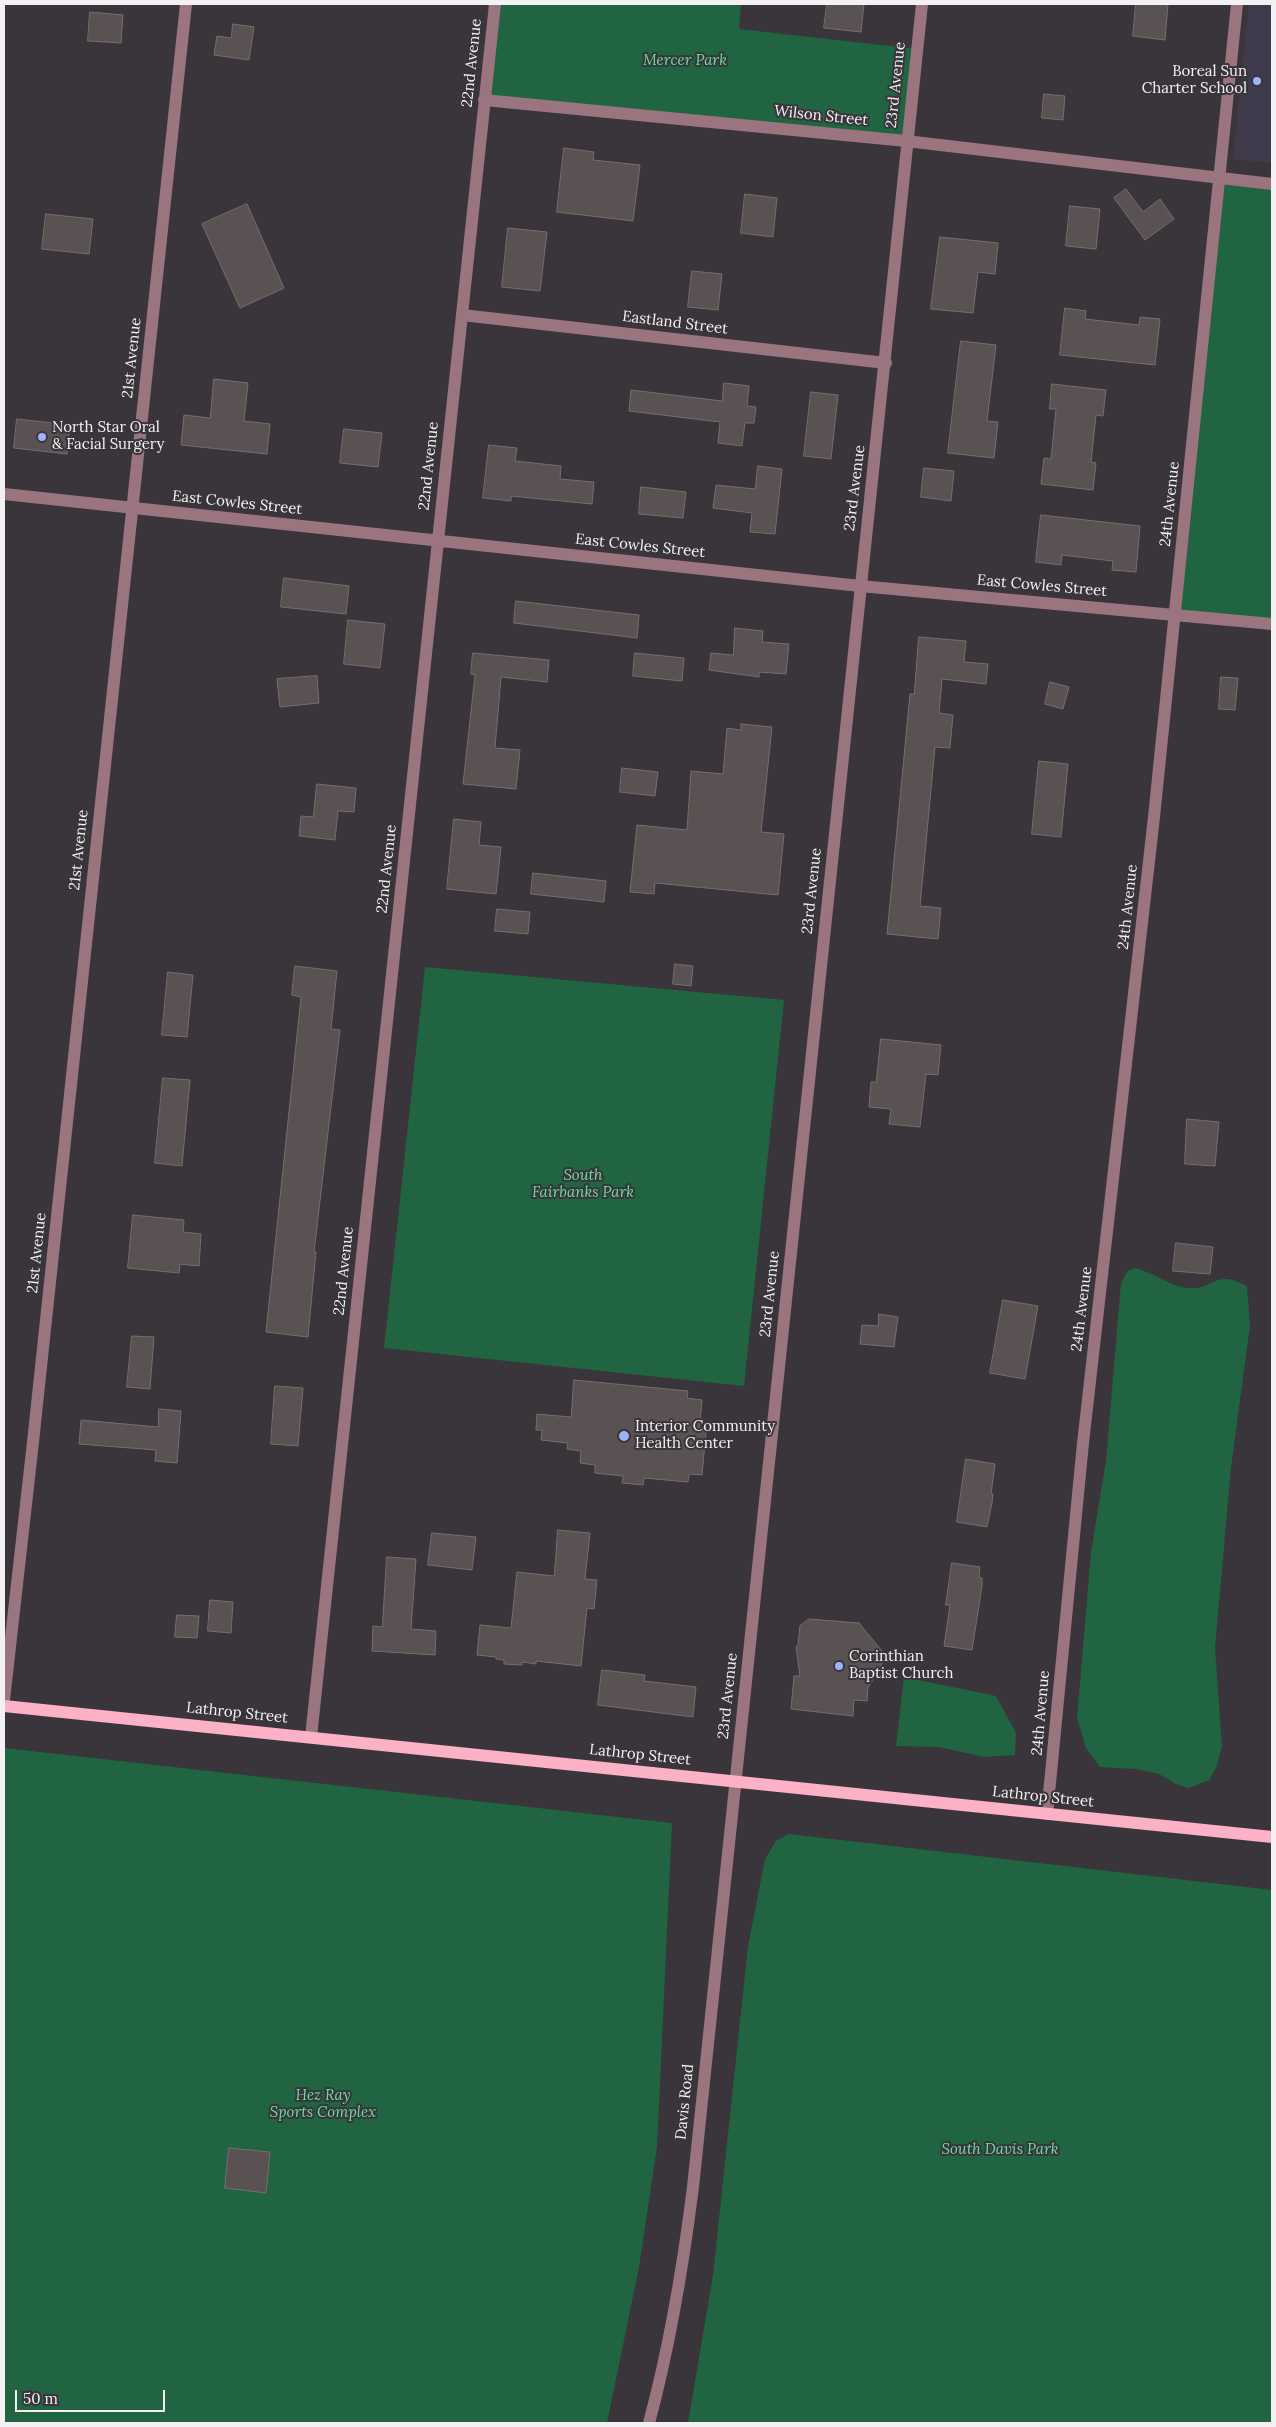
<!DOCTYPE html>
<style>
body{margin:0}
#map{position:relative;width:1276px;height:2427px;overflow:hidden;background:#39353a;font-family:Lora,serif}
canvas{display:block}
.frame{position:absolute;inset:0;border:5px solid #f4f1f5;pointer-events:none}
.scale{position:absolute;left:15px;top:2390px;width:150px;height:22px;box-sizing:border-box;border:2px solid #f4f1f5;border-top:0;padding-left:6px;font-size:15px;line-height:18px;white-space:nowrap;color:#f4f1f5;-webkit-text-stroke:4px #39353a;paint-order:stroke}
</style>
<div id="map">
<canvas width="1276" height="2427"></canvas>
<div class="frame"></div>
<div class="scale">50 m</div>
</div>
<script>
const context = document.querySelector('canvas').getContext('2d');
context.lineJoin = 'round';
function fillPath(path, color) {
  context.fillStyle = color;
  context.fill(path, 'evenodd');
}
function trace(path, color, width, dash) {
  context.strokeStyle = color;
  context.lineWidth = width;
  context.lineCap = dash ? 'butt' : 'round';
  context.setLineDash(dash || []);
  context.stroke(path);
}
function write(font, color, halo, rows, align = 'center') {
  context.font = font + ' Lora,serif';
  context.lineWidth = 4;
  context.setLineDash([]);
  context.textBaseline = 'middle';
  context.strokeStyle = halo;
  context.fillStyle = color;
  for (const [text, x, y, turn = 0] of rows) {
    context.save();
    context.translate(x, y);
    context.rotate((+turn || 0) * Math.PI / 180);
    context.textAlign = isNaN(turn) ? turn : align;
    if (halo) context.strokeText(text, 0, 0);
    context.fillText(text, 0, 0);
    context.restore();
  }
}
fillPath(new Path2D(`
 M 1249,4 L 1272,4 L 1272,163 L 1233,159 Z`), '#403b4c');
fillPath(new Path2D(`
 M 495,4 L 741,4 L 739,29 L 917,49 L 906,141 L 484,100 Z
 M 1220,179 L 1272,184 L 1272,624 L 1175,615 Z
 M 425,967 L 784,1000 L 744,1386 L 384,1348 Z
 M 1134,1268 C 1154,1272 1168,1286 1188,1288 C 1214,1291 1213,1268 1247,1286 L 1250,1325 L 1231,1468 L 1215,1648 L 1222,1747 L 1216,1768 L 1209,1780 L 1189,1788 L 1176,1784 L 1159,1774 L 1136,1769 L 1100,1767 L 1086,1748 L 1077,1718 L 1091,1552 L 1106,1461 L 1121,1283 L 1127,1272 Z
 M 904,1677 L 996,1696 L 1016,1733 L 1015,1755 L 984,1757 L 939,1747 L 896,1746 Z
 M 4,1748 L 672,1823 L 657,2147 L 639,2267 L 607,2423 L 4,2423 Z
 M 789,1834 L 1272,1890 L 1272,2423 L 688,2423 L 713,2275 L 748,1946 L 765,1859 L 776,1841 Z`), '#206442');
const building = new Path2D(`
 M 827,4 L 864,4 L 861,32 L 824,28 Z
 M 1136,4 L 1168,4 L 1165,40 L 1133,36 Z
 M 90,12 L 123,15 L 121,43 L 88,41 Z
 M 233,24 L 254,27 L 249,60 L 214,55 L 217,36 L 231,38 Z
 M 1044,94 L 1065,96 L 1063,120 L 1042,118 Z
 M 564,148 L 594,152 L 593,160 L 640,165 L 633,221 L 557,212 Z
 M 1126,189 L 1143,212 L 1160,199 L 1174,219 L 1145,240 L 1114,198 Z
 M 745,194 L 777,198 L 773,237 L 741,233 Z
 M 247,204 L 284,288 L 240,308 L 202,224 Z
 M 1070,206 L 1100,209 L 1096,249 L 1066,246 Z
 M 46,214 L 93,219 L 89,254 L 42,249 Z
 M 508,228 L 547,232 L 540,291 L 502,287 Z
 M 940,237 L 998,243 L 995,274 L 978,272 L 973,313 L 931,309 Z
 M 692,271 L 722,274 L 718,310 L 688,307 Z
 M 1065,308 L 1086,311 L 1085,319 L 1139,325 L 1140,317 L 1160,319 L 1155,365 L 1060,355 Z
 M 961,341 L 996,345 L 987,421 L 998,422 L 994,458 L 948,453 Z
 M 214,379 L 248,383 L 244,421 L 270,424 L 267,454 L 181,445 L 184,415 L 210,418 Z
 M 724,383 L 749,386 L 747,406 L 756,407 L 754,423 L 745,423 L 742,446 L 718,443 L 720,422 L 629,411 L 631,390 L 722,401 Z
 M 1052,384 L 1106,390 L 1103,416 L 1096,415 L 1091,462 L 1096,463 L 1093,490 L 1041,484 L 1044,458 L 1051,459 L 1056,409 L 1050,409 Z
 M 811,392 L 838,395 L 831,459 L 804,456 Z
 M 17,419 L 70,425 L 67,454 L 14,448 Z
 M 344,429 L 382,433 L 378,467 L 340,463 Z
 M 489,445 L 517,448 L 515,461 L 561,466 L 560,479 L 594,482 L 592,504 L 511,496 L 511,501 L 483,498 Z
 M 758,466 L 782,469 L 775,534 L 750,532 L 752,513 L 713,508 L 716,485 L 755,489 Z
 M 924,468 L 954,471 L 951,501 L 921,497 Z
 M 641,487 L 686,492 L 683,518 L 639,514 Z
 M 1041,515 L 1140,526 L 1136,572 L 1112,570 L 1113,561 L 1062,555 L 1061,565 L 1036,562 Z
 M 284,578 L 349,586 L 346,614 L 281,607 Z
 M 516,601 L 639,615 L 637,638 L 514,623 Z
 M 348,620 L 385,624 L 380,668 L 344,664 Z
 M 735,628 L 763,631 L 762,642 L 789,644 L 786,674 L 759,672 L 759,677 L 709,670 L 711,653 L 733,655 Z
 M 919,637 L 966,641 L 964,662 L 988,664 L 986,684 L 942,679 L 939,713 L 953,715 L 950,748 L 935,747 L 920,906 L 941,908 L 938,939 L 887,934 L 910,694 L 914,694 Z
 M 473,653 L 549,660 L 547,682 L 501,677 L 495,748 L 520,750 L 516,789 L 463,784 L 475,675 L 471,674 Z
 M 635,653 L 684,658 L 682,681 L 633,676 Z
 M 317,676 L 319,703 L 280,707 L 277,679 Z
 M 1221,677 L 1238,678 L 1235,710 L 1219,709 Z
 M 1050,682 L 1069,687 L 1063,709 L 1045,704 Z
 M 741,724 L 772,727 L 761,832 L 784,834 L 778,895 L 655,883 L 654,894 L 630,892 L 637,825 L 687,830 L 691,771 L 723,774 L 727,728 L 741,730 Z
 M 1039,761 L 1068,764 L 1061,837 L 1032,834 Z
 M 622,768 L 658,772 L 655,796 L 620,792 Z
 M 317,784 L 356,788 L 354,812 L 338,811 L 335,840 L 299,836 L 301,816 L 313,817 Z
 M 454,819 L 481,822 L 479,845 L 501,847 L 496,894 L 447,889 Z
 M 533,873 L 606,881 L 604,902 L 531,894 Z
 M 497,909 L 530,912 L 528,934 L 495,931 Z
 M 675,964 L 693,966 L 691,986 L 673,984 Z
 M 295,966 L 337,971 L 331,1029 L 340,1030 L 314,1252 L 316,1252 L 308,1337 L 266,1332 L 301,997 L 292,995 Z
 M 168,972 L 193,975 L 187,1037 L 162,1035 Z
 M 881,1039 L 941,1045 L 938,1075 L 926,1074 L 920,1127 L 889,1124 L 891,1109 L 869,1107 L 871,1082 L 876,1082 Z
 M 163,1078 L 190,1080 L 182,1166 L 155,1163 Z
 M 1187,1119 L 1219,1122 L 1215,1166 L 1185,1164 Z
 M 133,1215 L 184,1220 L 183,1232 L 201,1234 L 199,1266 L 180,1264 L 179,1273 L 128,1268 Z
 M 1176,1243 L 1213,1247 L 1210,1274 L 1173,1271 Z
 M 1003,1300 L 1038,1306 L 1025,1379 L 990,1373 Z
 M 879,1314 L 898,1317 L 894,1347 L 860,1344 L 862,1325 L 878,1326 Z
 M 132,1336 L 154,1337 L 150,1389 L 127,1387 Z
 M 574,1380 L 688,1391 L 687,1398 L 702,1400 L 699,1431 L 706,1432 L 702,1475 L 689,1474 L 688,1482 L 644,1478 L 643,1485 L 622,1483 L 623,1476 L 595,1473 L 595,1465 L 580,1463 L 581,1451 L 567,1449 L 568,1443 L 541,1440 L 542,1430 L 536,1430 L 537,1414 L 571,1417 Z
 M 275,1386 L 303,1388 L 298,1446 L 271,1444 Z
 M 159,1409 L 181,1411 L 177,1463 L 155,1461 L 156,1450 L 79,1444 L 81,1420 L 158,1427 Z
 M 966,1459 L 995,1464 L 991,1494 L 993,1494 L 992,1503 L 987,1527 L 957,1522 Z
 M 558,1530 L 590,1533 L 585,1579 L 597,1580 L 594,1609 L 587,1608 L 581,1666 L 536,1661 L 536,1664 L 522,1662 L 522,1665 L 504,1664 L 504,1660 L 496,1659 L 496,1657 L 477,1655 L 480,1625 L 511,1628 L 517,1572 L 554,1576 Z
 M 432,1533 L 476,1537 L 472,1570 L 428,1565 Z
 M 387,1557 L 416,1559 L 411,1629 L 436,1631 L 435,1655 L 372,1651 L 373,1626 L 382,1627 Z
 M 952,1563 L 980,1567 L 979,1577 L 982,1578 L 982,1586 L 972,1650 L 944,1646 L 950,1605 L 946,1605 Z
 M 210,1600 L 233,1602 L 231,1633 L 208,1631 Z
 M 177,1615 L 199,1616 L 197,1638 L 175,1637 Z
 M 809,1619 L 859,1623 L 886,1656 L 868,1688 L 867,1701 L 854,1700 L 853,1716 L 791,1709 L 794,1676 L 800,1676 L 796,1647 L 798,1645 L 800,1626 Z
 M 602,1670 L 645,1675 L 644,1681 L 696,1687 L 693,1717 L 598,1705 Z
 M 229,2148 L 270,2152 L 266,2193 L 225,2188 Z`);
fillPath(building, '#5a5252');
trace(building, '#766e6d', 1);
trace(new Path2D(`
 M 484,100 L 906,141 L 1272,184
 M 462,315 L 886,363
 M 4,494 L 860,586 L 1272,624
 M 4,1700 L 33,1442 L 186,4
 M 311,1737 L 495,4
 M 1047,1814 L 1083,1443 L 1154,817 L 1237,4
 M 649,2423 C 670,2345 683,2267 693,2187 L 922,4`), '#9a747e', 12);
trace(new Path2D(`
 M 4,1706 L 1272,1837`), '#fcb1c6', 12);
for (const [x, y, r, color] of [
 [1257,81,5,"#9fb3fd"],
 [42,437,5,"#9fb3fd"],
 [624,1436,6,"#9fb3fd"],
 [839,1666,5,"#9fb3fd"]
]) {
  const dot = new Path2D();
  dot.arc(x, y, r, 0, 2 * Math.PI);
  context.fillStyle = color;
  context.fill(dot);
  trace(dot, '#39353a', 2);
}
write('italic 15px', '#6adea1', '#39353a', [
 ["Mercer Park",685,61],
 ["South",583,1176],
 ["Fairbanks Park",583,1193],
 ["Hez Ray",323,2096],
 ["Sports Complex",323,2113],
 ["South Davis Park",1000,2150]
]);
write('15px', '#f4f1f5', '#39353a', [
 ["22nd Avenue",472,63,-84],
 ["23rd Avenue",896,85,-84],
 ["Wilson Street",821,116,6],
 ["Eastland Street",675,323,7],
 ["21st Avenue",132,358,-84],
 ["22nd Avenue",429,466,-84],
 ["23rd Avenue",855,488,-83],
 ["East Cowles Street",237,503,6],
 ["24th Avenue",1170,504,-84],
 ["East Cowles Street",640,546,6],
 ["East Cowles Street",1042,586,5],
 ["21st Avenue",79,850,-84],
 ["22nd Avenue",387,869,-84],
 ["23rd Avenue",812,891,-84],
 ["24th Avenue",1128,907,-84],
 ["21st Avenue",37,1253,-84],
 ["22nd Avenue",344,1271,-84],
 ["23rd Avenue",770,1294,-84],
 ["24th Avenue",1082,1309,-83],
 ["23rd Avenue",728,1696,-84],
 ["Lathrop Street",237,1713,6],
 ["24th Avenue",1041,1713,-85],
 ["Lathrop Street",640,1755,6],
 ["Lathrop Street",1043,1797,6],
 ["Davis Road",685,2102,-84]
]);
write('15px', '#f4f1f5', '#39353a', [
 ["Boreal Sun",1247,72,"right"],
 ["Charter School",1247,89,"right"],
 ["North Star Oral",52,428],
 ["& Facial Surgery",52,445],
 ["Interior Community",635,1427],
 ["Health Center",635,1444],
 ["Corinthian",849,1657],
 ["Baptist Church",849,1674]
], 'left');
</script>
